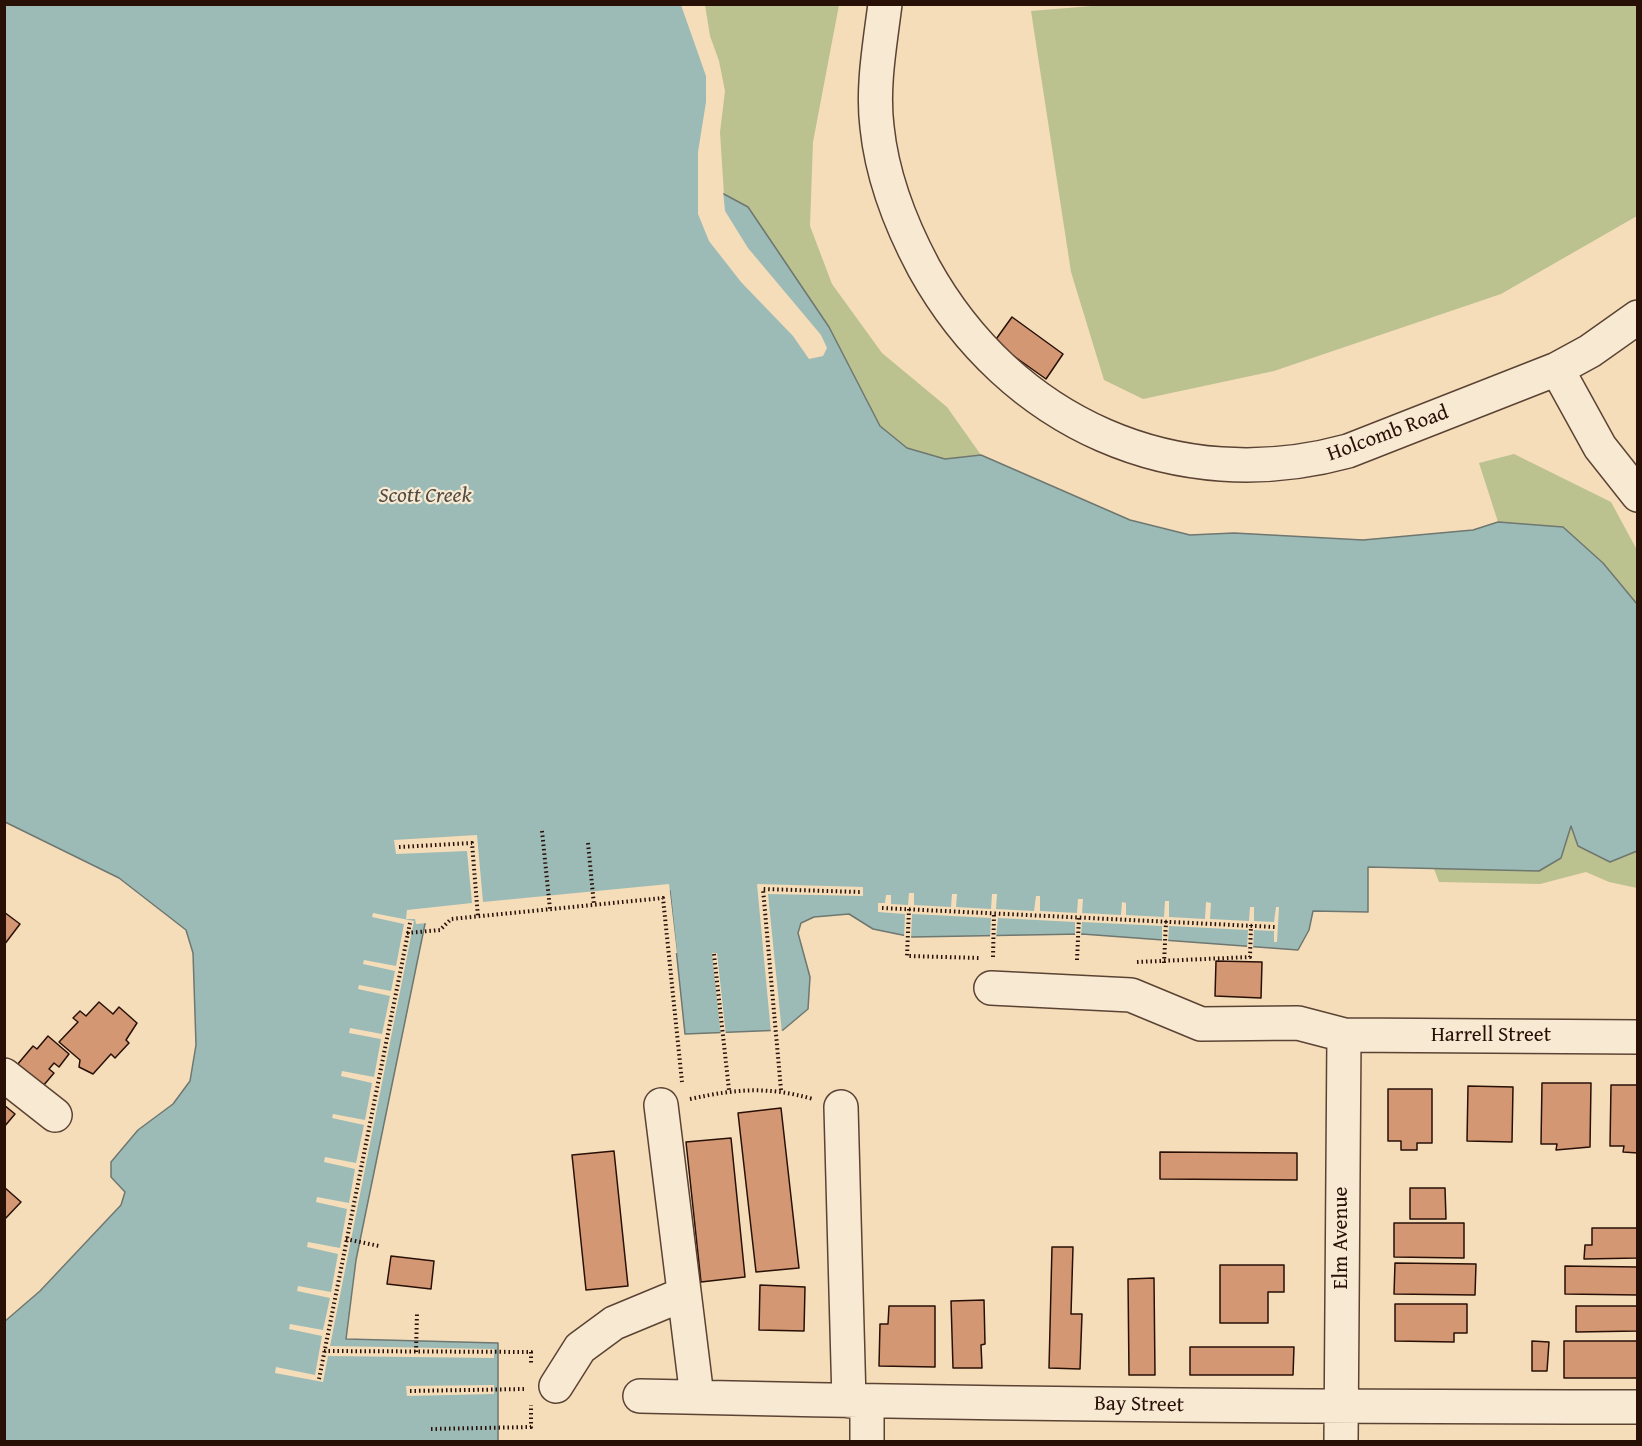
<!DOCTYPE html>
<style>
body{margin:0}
#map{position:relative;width:1642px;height:1446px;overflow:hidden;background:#f5ddba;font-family:"Gentium Book Plus",serif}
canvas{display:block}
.frame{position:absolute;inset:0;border:6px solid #281007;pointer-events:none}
</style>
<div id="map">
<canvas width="1642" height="1446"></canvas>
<div class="frame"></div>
</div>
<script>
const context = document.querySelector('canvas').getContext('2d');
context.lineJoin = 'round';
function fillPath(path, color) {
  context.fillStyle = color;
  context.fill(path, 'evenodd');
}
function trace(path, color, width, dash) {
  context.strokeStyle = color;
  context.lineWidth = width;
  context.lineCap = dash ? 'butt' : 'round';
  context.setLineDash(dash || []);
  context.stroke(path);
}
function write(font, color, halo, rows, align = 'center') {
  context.font = font + ' "Gentium Book Plus",serif';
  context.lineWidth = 4.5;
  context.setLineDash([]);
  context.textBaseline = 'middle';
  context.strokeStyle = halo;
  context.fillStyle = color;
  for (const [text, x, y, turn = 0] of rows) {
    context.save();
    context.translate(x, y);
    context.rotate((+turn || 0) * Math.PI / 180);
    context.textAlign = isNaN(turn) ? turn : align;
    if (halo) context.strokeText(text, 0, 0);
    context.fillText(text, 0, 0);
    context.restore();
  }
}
fillPath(new Path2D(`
 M 1116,4 L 1637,5 L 1637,216 L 1501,294 L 1274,371 L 1143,399 L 1104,380 L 1071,272 L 1031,11 Z
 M 705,5 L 839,5 L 813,142 L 810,226 L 832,284 L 882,353 L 947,407 L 981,455 L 972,470 L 914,478 L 725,211 L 720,132 L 725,91 L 719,61 L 710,36 Z
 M 1514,454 L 1611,502 L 1637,550 L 1637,604 L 1603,563 L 1563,527 L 1498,522 L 1479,463 Z
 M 1571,825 L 1637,839 L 1637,888 L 1609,882 L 1586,872 L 1540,884 L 1439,882 L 1434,869 L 1555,855 Z`), '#bcc190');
const water = new Path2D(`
 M 5,5 L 697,5 L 711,56 L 709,186 L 748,207 L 829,327 L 880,426 L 907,448 L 945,459 L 981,455 L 1130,520 L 1190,535 L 1234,533 L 1363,540 L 1473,530 L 1498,522 L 1563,527 L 1603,563 L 1637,604 L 1637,851 L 1610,862 L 1578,846 L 1571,826 L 1561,858 L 1539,871 L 1368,867 L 1368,912 L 1313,911 L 1309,930 L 1298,950 L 1082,934 L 912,937 L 873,929 L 849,914 L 814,917 L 801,923 L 798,933 L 810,977 L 808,1009 L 783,1030 L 685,1034 L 670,891 L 426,919 L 356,1260 L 346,1339 L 498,1343 L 498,1441 L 5,1441 L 4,1322 L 40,1291 L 121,1205 L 125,1192 L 111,1177 L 111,1162 L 138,1130 L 173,1104 L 190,1081 L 196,1045 L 193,953 L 186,930 L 119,878 L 5,822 Z`);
fillPath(water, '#9dbbb6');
trace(water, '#6e7770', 1.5);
fillPath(new Path2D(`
 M 700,4 L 719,83 L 712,150 L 712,185 L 723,190 L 725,211 L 748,248 L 821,335 L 827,348 L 823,356 L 809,359 L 793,336 L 741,282 L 709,241 L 698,214 L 698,152 L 706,102 L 706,76 L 681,5 Z
 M 477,835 L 483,902 L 669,884 L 677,953 L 674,953 L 667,894 L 428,923 L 416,924 L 415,919 L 406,919 L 407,910 L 472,903 L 467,851 L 396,854 L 394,840 Z
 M 757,884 L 863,887 L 863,896 L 768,894 L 782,1033 L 771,1033 Z
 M 909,893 L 914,893 L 914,905 L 951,907 L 952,894 L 957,894 L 956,907 L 991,909 L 992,894 L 997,894 L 996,909 L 1034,911 L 1036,896 L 1040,896 L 1040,911 L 1077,913 L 1078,899 L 1083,899 L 1082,913 L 1121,915 L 1122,902 L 1126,903 L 1126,915 L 1164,917 L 1165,901 L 1169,901 L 1169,917 L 1205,919 L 1206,902 L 1211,903 L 1210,919 L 1249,921 L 1250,907 L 1254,907 L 1254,921 L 1274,922 L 1276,907 L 1279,907 L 1277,942 L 1274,942 L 1274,931 L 1254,930 L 1253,950 L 1247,949 L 1248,930 L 1169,926 L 1168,943 L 1162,943 L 1162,926 L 1082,922 L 1081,937 L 1075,937 L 1075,922 L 998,918 L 996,938 L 990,939 L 991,918 L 912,914 L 911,940 L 904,938 L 905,914 L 878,912 L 878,903 L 885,903 L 886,895 L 891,895 L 891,904 L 908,905 Z
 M 373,913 L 414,921 L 330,1346 L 494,1349 L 494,1358 L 328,1356 L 323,1382 L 275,1373 L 276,1367 L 315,1375 L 322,1336 L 289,1329 L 290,1324 L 323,1330 L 330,1298 L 297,1291 L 298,1286 L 331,1292 L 338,1254 L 307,1247 L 308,1242 L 340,1248 L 347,1209 L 316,1202 L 317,1197 L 349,1203 L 355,1169 L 324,1162 L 325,1157 L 356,1163 L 364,1125 L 332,1118 L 333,1114 L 365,1120 L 372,1083 L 341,1076 L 342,1071 L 374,1077 L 381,1039 L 349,1033 L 350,1028 L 382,1034 L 390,996 L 358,989 L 359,985 L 391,991 L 395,971 L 363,964 L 364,960 L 396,966 L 404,924 L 372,917 Z
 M 712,953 L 717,953 L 726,1036 L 721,1036 Z
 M 494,1385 L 494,1394 L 407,1396 L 406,1386 Z`), '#f5ddba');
const building = new Path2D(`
 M 1012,317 L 1063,354 L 1046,379 L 994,342 Z
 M 4,912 L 20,924 L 4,945 Z
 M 1216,961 L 1262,962 L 1261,998 L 1215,996 Z
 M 99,1002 L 113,1014 L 119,1007 L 137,1023 L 126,1040 L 129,1043 L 115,1058 L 111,1054 L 93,1074 L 79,1067 L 80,1060 L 59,1042 L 78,1022 L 73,1018 L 80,1011 L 86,1016 Z
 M 48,1036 L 69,1054 L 59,1067 L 54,1063 L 49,1069 L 54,1073 L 43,1086 L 17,1065 L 33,1046 L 37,1049 Z
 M 1542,1083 L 1591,1083 L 1590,1147 L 1556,1150 L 1557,1144 L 1541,1144 Z
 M 1611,1085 L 1638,1085 L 1638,1153 L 1623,1152 L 1624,1146 L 1610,1146 Z
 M 1468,1086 L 1513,1087 L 1512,1142 L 1467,1141 Z
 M 1388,1089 L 1432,1089 L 1432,1143 L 1417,1143 L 1417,1150 L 1401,1150 L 1401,1141 L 1388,1141 Z
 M 4,1105 L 15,1114 L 4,1127 Z
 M 781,1108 L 799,1268 L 756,1272 L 738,1113 Z
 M 731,1138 L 745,1277 L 701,1282 L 686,1142 Z
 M 614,1151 L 628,1286 L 586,1290 L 572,1155 Z
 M 1160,1152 L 1297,1153 L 1297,1180 L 1160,1179 Z
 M 4,1187 L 21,1202 L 4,1220 Z
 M 1410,1188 L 1445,1188 L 1446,1219 L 1410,1219 Z
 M 1394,1223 L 1464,1223 L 1464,1258 L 1394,1257 Z
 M 1592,1228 L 1638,1228 L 1638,1258 L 1584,1259 L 1585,1245 L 1592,1245 Z
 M 1052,1247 L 1073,1247 L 1071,1314 L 1082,1314 L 1080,1369 L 1049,1368 Z
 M 391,1256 L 434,1261 L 431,1289 L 387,1284 Z
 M 1395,1263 L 1476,1264 L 1475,1295 L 1394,1294 Z
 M 1220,1265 L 1284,1265 L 1284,1292 L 1268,1292 L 1268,1323 L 1220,1323 Z
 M 1565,1266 L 1638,1267 L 1638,1295 L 1565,1294 Z
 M 1154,1278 L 1155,1375 L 1129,1375 L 1128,1279 Z
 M 760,1285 L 805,1287 L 804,1331 L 759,1330 Z
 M 984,1300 L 985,1344 L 981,1345 L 982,1368 L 953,1368 L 951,1301 Z
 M 1395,1304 L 1467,1304 L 1467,1333 L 1454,1333 L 1454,1342 L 1395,1341 Z
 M 889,1306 L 935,1306 L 935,1367 L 879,1366 L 880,1324 L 888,1324 Z
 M 1576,1306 L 1638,1306 L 1638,1331 L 1576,1332 Z
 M 1532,1341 L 1549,1342 L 1547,1371 L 1532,1371 Z
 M 1564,1341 L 1638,1341 L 1638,1378 L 1564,1378 Z
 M 1190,1347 L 1294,1347 L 1293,1375 L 1190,1375 Z`);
fillPath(building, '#d39774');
trace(building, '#281007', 1.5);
const minor = new Path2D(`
 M 885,4 C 880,44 872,87 877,127 C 882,176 901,225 924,268 C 1010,423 1176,498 1348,451 L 1557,369 L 1590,351 L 1638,317
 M 1557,369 L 1600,447 L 1638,495
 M 991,988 L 1131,995 L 1201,1024 L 1298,1023 L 1344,1035 L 1638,1037
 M 4,1075 L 55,1115
 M 661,1105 L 697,1397
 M 841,1107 L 849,1401
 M 556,1386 L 580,1348 L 614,1323 L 684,1294
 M 640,1396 C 972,1404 1305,1407 1638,1407
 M 867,1402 L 867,1442
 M 1341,1442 L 1344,1035`);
trace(minor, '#5b4334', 36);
trace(new Path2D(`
 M 542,831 L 550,909
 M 588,843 L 594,905
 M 399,847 L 472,843 L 478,917
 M 882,908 L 1275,927
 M 909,909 L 907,956 L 980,958
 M 407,933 L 440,930 L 451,919 L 663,898 L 682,1082
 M 714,954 L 729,1090
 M 993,957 L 994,913
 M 1077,960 L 1079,917
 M 1137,962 L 1250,957 L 1251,925
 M 1164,963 L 1166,921
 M 781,1090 L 763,889 L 860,892
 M 690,1099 C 736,1089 767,1086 813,1099
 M 346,1239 L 379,1246
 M 324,1351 L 531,1352 L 531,1364
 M 416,1352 L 417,1313
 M 319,1379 L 410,923
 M 410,1391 L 525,1389
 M 431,1429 L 531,1427 L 531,1405`), '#281007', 4, [1.5, 3]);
trace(minor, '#f8e9d2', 33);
write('21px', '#281007', '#f8e9d2', [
 ["Holcomb Road",1388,434,-20],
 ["Harrell Street",1491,1036],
 ["Elm Avenue",1342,1238,-90],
 ["Bay Street",1139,1405,1]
]);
write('italic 22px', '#514c44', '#f8e9d2', [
 ["Scott Creek",425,496]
]);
</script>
